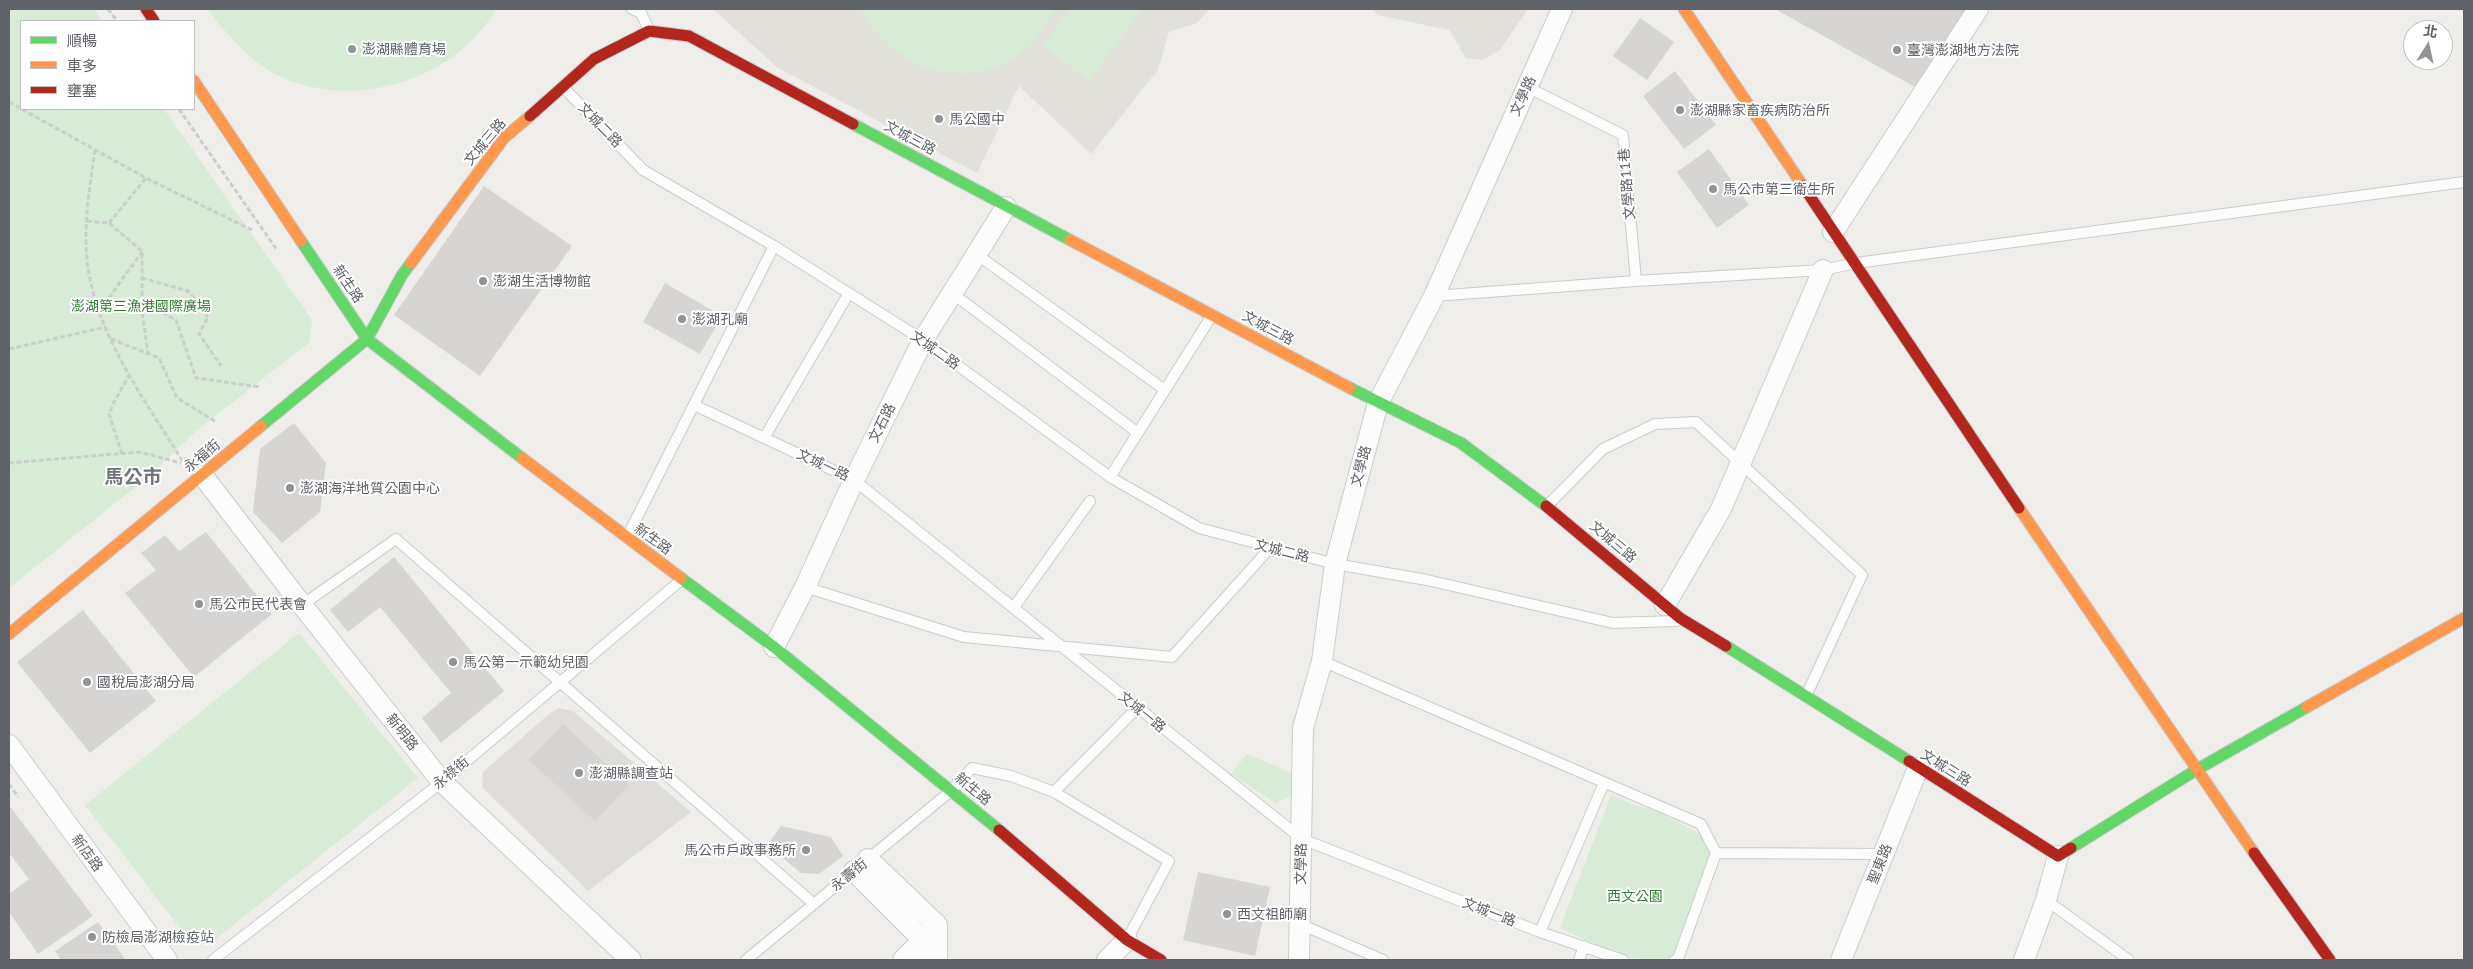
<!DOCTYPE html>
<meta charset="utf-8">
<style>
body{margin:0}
#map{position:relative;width:2473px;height:969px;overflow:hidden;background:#efeeea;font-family:Lato,"Noto Sans TC",sans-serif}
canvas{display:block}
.frame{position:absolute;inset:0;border:10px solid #5f6368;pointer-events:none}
.legend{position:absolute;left:20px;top:20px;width:175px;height:90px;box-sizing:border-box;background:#fff;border:1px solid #bfc1c3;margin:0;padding:6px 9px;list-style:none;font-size:15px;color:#5f6368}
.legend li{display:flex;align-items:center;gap:10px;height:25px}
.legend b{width:25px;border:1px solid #bfc1c3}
.north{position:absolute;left:2403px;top:20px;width:50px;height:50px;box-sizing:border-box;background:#fff;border:1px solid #bfc1c3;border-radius:50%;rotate:10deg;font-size:14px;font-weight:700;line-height:20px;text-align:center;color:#5f6368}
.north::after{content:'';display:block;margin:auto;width:18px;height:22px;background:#919496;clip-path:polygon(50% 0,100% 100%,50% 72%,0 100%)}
</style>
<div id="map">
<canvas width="2473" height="969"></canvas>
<div class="frame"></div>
<ul class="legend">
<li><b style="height:6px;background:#63d668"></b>順暢</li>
<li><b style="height:6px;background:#ff974d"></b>車多</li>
<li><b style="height:6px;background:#b3261e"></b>壅塞</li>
</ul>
<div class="north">北</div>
</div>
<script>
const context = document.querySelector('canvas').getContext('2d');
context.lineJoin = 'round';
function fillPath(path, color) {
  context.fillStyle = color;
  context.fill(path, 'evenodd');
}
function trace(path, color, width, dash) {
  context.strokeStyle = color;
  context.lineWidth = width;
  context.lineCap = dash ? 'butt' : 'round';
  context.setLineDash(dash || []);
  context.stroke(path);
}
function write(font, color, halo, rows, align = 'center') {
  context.font = font + ' Lato,"Noto Sans TC",sans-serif';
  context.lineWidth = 4;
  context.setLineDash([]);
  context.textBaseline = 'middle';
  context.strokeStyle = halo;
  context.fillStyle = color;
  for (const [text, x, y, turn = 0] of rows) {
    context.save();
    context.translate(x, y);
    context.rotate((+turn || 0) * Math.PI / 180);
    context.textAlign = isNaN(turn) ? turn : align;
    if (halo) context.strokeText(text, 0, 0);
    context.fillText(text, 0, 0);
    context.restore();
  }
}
fillPath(new Path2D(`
 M 559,708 L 573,711 L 691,812 L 588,891 L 482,787 L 483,772 L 549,714 Z`), '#dfddda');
fillPath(new Path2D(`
 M 713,9 L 1210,9 L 1197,23 L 1169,32 L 1158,70 L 1091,154 L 1019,86 L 977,173 L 778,68 Z
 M 1372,9 L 1528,9 L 1500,50 L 1482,60 L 1466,58 L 1449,30 L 1378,15 Z`), '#e2e0da');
fillPath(new Path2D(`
 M 9,9 L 94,9 L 102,21 L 21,21 L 21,109 L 164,109 L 312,320 L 310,342 L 196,431 L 154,472 L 9,588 Z
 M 207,9 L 496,9 C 455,81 354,111 279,76 C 248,61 228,34 207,9 Z
 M 861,9 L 1056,9 C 1047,21 1038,39 1026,49 C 971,97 891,70 861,9 Z
 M 1070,9 L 1142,9 L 1089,81 L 1043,46 Z
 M 299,633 L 418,778 L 208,945 L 190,941 L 85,805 Z
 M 1247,754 L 1292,773 L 1290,796 L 1276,803 L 1231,774 Z
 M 1611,795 L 1634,805 L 1655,810 L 1703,836 L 1711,857 L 1676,957 C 1636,969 1595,944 1560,928 Z`), '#d8ebd6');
fillPath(new Path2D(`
 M 1775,9 L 1968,9 L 1922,91 Z
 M 1640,18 L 1674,42 L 1647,80 L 1613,56 Z
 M 1675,71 L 1716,125 L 1684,149 L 1643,96 Z
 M 1709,149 L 1749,205 L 1717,228 L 1677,172 Z
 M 484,186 L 572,246 L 480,376 L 394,315 Z
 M 665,283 L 722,316 L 700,354 L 643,322 Z
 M 294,423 L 326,463 L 320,512 L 282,543 L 253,512 L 260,449 Z
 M 206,532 L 272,614 L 194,677 L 125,593 L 156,570 L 141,553 L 165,535 L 179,551 Z
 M 394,557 L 504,691 L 441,743 L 422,718 L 451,693 L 380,607 L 348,632 L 330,610 Z
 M 83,610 L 156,701 L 90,753 L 17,662 Z
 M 563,724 L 629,785 L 595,821 L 529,760 Z
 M 9,805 L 93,916 L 38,954 L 9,912 L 9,894 L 29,879 L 9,853 Z
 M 781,826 L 831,837 L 843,856 L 819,874 L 801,873 L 767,845 Z
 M 1198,872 L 1270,887 L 1255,956 L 1183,940 Z
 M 98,922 L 126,960 L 61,960 L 55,951 Z`), '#d6d5d3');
const lane = new Path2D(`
 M 632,9 L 641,13 L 649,30
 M 563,87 L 643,170 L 774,246 L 923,340 L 1110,477 L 1199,528 L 1335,564 L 1427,580 L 1613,623 L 1676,621
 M 1527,87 L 1623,135 L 1636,281
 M 976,254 L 1165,390
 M 952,293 L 1138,433
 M 1434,296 L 1636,281 L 1823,270 L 1856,263 L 2464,182
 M 694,405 L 854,480 L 1302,839 L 1540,932 L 1623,960
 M 764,438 L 849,293
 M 1110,477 L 1211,317
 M 1547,506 L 1603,449 L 1655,424 L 1696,422 L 1862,575 L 1807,694
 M 627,537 L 774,246
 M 805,587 L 964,637 L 1172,657 L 1270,548
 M 302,605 L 396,539 L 814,904
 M 1014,607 L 1090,501
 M 1322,661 L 1701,824 L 1716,853 L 1678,959 L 1675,960
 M 1054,792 L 1137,708
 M 1716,853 L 1884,854
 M 2046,900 L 2129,960
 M 1300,924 L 1383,960
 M 1540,932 L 1604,783
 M 213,960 L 442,782 L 680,581
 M 746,960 L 952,790 L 972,768 L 1011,776 L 1054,792 L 1169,861 L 1128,938
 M 1579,960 L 1584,946`);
const street = new Path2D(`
 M 1833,232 L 1978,9
 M 203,476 L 302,605 L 442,782 L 631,960
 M 1665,605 L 1721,509 L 1823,270
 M 774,647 L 805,587 L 854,480 L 923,340 L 1006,207
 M 9,745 L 167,960
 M 868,859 L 937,925 L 937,960
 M 854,871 L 923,940 L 922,960
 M 903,960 L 927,936
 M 1107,960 L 1127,940
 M 1299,960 L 1303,728 L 1322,661 L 1335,564 L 1378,403 L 1434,296 L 1562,9
 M 1841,960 L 1918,768
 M 2024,960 L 2046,900 L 2058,856`);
const fast = new Path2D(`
 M 853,124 L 1070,240
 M 301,241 L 367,339 L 522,458
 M 1350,388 L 1461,443 L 1546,506
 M 261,426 L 367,339 L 402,275 L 411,263
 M 681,578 L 774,647 L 999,830
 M 1726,646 L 1909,761
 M 2071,848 L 2196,770 L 2307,707`);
const slow = new Path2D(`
 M 1684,9 L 1803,186
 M 194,81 L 301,241
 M 1070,240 L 1350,388
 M 411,263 L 504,138 L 530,116
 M 522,458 L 681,578
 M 2019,508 L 2254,853
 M 9,634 L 261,426
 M 2307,707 L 2464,618`);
const jam = new Path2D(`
 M 146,9 L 154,21
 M 530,116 L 594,59 L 649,31 L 689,36 L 853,124
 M 1803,186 L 2019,508
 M 1546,506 L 1680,618 L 1726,646
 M 1909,761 L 2058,856 L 2071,848
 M 999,830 L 1127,940 L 1161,960
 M 2254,853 L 2330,960`);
trace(lane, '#cbcccc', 12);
trace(street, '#cbcccc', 22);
trace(fast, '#cacacb', 13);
trace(slow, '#cacacb', 13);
trace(jam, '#cacacb', 13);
trace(new Path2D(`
 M 108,9 L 117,21
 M 9,102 L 146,178 L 252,230
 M 179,109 L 277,250
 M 95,150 C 89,192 81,237 90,279 C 104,347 148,404 183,462
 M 87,221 L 109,223 L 142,251 L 142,311 L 148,353
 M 109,223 L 146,178
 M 142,278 L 188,291 L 208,317 L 199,334 L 221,366
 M 143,301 L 176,320 L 196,378 L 260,387
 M 100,310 L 142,252
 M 111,339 L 159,358 L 177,398 L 215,421
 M 9,349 L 106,327
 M 122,454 L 109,414 L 114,402 L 130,374
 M 9,463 L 139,452 L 181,463
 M 9,784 L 18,797`), '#cacfcc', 3, [5, 2.5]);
trace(lane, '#fdfcfc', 10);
trace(street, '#fdfcfc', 20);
trace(fast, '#63d668', 11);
trace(slow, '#ff974d', 11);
trace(jam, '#b3261e', 11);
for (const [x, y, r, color] of [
 [352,49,5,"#919496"],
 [1897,50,5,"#919496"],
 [1680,110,5,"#919496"],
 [939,119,5,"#919496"],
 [1713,189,5,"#919496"],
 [483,281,5,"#919496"],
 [682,319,5,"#919496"],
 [290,488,5,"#919496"],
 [199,604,5,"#919496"],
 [453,662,5,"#919496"],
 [87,682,5,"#919496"],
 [579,773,5,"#919496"],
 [806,850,5,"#919496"],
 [1227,914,5,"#919496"],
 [92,937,5,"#919496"]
]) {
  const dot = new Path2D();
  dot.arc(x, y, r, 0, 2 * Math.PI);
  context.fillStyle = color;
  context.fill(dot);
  trace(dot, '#fff', 2);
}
write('14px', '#5f6368', '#fff', [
 ["澎湖縣體育場",362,49],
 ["臺灣澎湖地方法院",1907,50],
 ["澎湖縣家畜疾病防治所",1690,110],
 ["馬公國中",949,119],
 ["馬公市第三衛生所",1723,189],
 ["澎湖生活博物館",493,281],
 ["澎湖孔廟",692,319],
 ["澎湖海洋地質公園中心",300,488],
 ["馬公市民代表會",209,604],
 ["馬公第一示範幼兒園",463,662],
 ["國稅局澎湖分局",97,682],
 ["澎湖縣調查站",589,773],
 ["馬公市戶政事務所",796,850,"right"],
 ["西文祖師廟",1237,914],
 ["防檢局澎湖檢疫站",102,937]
], 'left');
write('14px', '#5f6368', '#fff', [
 ["文學路",1523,96,-65],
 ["文城二路",600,125,46],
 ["文城三路",910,138,28],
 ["文城三路",485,142,-50],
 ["文學路11巷",1627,184,-95],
 ["新生路",348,284,56],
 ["文城三路",1268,328,28],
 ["文城二路",935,350,35],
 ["文石路",882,423,-64],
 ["永福街",202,456,-39],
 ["文城一路",823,465,25],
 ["文學路",1361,466,-75],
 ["新生路",653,539,36],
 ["文城三路",1613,542,40],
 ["文城二路",1282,551,14],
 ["文城一路",1142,712,39],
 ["新明路",402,732,52],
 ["文城三路",1946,768,32],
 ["永祿街",451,773,-40],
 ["新生路",973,789,40],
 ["新店路",87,853,54],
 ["文學路",1301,864,-89],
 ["聖東路",1880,864,-68],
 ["永壽街",849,875,-39],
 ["文城一路",1489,912,21]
]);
write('14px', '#348238', '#fff', [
 ["澎湖第三漁港國際廣場",141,306],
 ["西文公園",1635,896]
]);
write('bold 19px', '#70757a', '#fff', [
 ["馬公市",133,477]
]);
</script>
